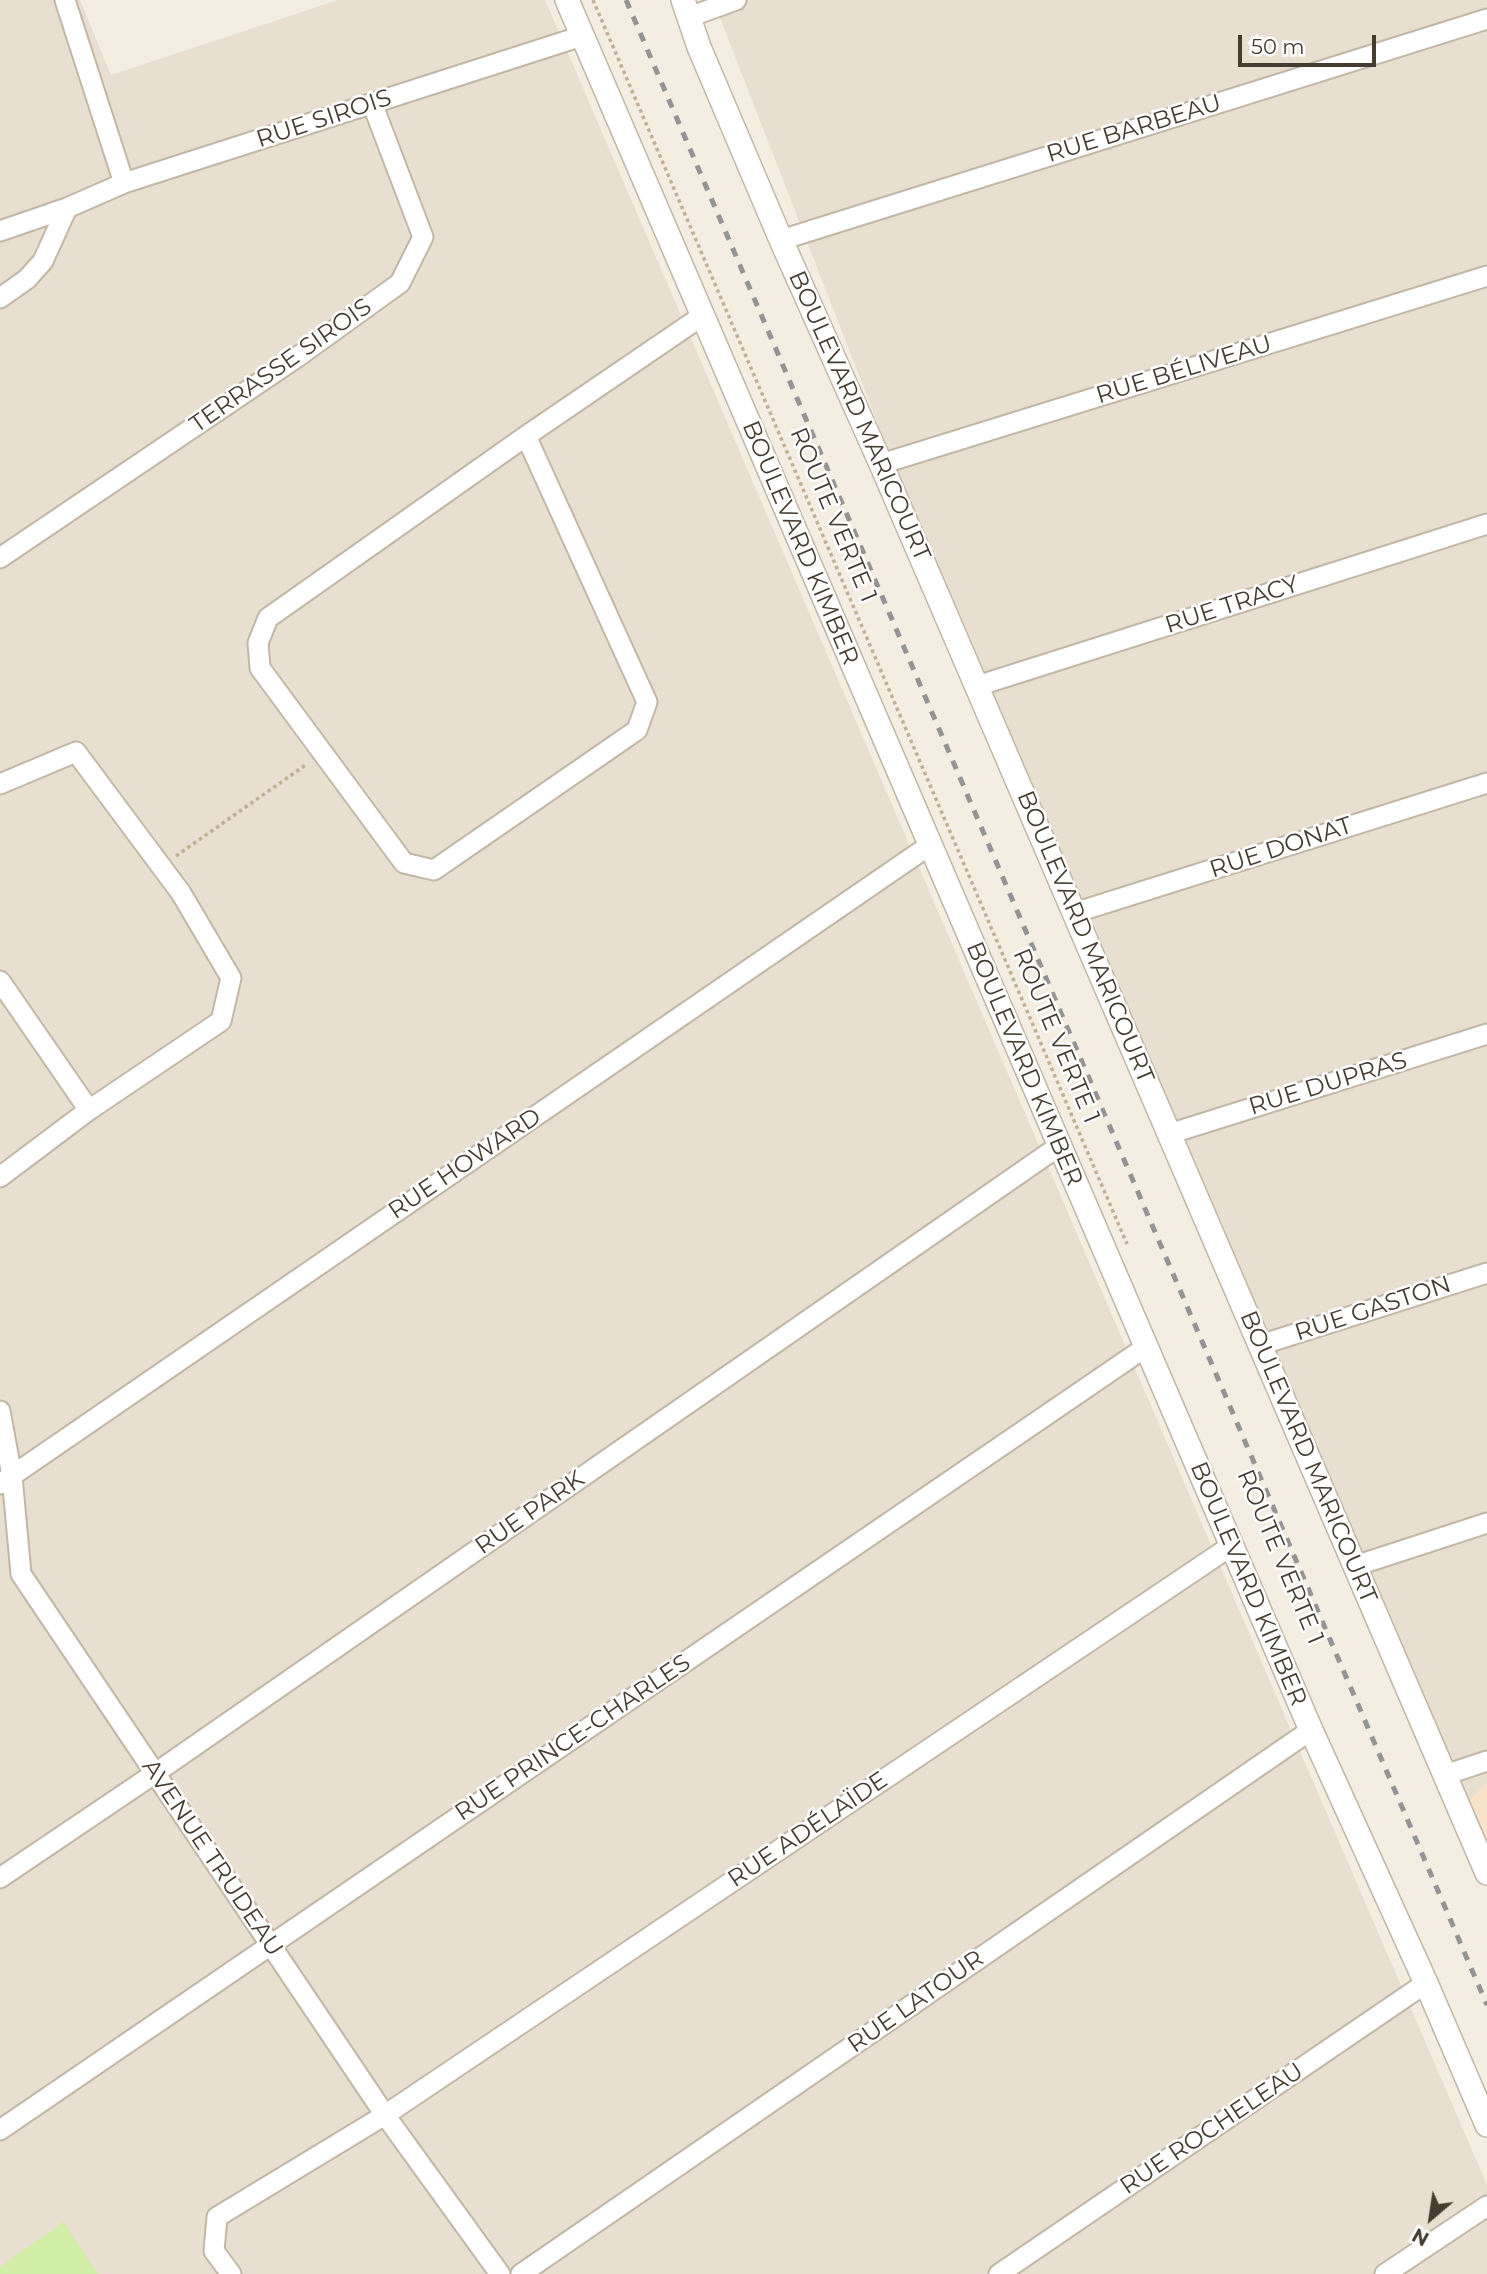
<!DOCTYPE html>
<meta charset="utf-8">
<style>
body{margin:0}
#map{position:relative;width:1487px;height:2274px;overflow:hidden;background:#f3ede2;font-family:Montserrat,sans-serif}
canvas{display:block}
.north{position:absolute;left:1396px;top:2183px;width:70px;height:70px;-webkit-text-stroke:5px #fff;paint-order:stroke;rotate:209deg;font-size:19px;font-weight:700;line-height:28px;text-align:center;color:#453d32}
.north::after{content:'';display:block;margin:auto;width:24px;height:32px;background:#453d32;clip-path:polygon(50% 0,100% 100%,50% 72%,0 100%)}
.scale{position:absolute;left:1238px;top:35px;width:138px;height:32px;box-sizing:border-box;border:4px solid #453d32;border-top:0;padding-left:9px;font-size:21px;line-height:24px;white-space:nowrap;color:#453d32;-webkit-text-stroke:5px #fff;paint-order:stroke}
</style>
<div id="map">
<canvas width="1487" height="2274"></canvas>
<div class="north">N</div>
<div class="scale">50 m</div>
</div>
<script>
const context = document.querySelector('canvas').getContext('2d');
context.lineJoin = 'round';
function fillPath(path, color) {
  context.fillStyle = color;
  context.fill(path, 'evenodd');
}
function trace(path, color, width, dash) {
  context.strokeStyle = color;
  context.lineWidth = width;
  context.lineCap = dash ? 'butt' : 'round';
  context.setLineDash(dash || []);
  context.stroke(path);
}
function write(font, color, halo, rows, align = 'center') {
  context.font = font + ' Montserrat,sans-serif';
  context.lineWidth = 5;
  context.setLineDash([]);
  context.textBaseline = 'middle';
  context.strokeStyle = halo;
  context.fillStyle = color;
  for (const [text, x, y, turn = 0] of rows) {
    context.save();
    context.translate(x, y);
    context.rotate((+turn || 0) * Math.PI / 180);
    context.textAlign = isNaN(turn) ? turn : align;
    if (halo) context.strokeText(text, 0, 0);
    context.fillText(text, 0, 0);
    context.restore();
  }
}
fillPath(new Path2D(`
 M 0,0 L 80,0 L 111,75 L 338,0 L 545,0 L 1487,2185 L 1487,2274 L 0,2274 Z
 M 713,0 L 1487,0 L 1487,1873 L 1011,766 Z`), '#e8dfd0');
fillPath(new Path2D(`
 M 1487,1783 L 1487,1841 L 1470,1799 Z`), '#f8e2ca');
fillPath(new Path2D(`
 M 63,2222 L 98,2274 L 0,2274 L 0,2267 Z`), '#d1eda6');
const minor = new Path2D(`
 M 65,0 L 124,183
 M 689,17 L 736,0
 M 0,231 L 67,208 L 124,183 L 582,36
 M 781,240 L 1487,19
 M 0,298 L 27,279 L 43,261 L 67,208
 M 526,436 L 647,702 L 637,730 L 434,870 L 404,863 L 260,668 L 258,643 L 268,618 L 526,436 L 702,316
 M 881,464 L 1487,276
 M 0,558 L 296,358 L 400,283 L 423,237 L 372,103
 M 977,686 L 1487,524
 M 0,784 L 76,752 L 181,893 L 231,978 L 221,1021 L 89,1110 L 0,1177
 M 1074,913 L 1487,783
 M 0,981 L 89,1110
 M 1169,1134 L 1487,1034
 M 1260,1345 L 1487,1273
 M 0,1411 L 12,1476 L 21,1574 L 385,2115 L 500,2274
 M 0,1484 L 930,845
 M 1355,1566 L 1487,1523
 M 1445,1775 L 1487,1761
 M 0,1878 L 154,1774 L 1059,1146
 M 0,2130 L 1146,1347
 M 231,2274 L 214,2251 L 217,2217 L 385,2115 L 1231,1546
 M 521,2274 L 1311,1730
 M 999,2274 L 1426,1983
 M 1385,2274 L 1487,2206`);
const tertiary = new Path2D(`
 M 567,0 L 1311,1730 L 1426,1983 L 1487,2125
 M 683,0 L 699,47 L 781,240 L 881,464 L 1487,1873`);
trace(minor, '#c2b7a7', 23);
trace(tertiary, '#c2b7a7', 26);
trace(new Path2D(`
 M 593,0 L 1127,1244
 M 176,856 L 307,764`), '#c3af94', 3.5, [3.5, 3.5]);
trace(minor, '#fff', 19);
trace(tertiary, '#fff', 23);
trace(new Path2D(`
 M 626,0 L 1487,2005`), '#949494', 5, [9, 9]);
write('24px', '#453d32', '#fff', [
 ["RUE SIROIS",324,119,-18],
 ["RUE BARBEAU",1134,129,-17],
 ["TERRASSE SIROIS",281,366,-35],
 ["RUE BÉLIVEAU",1184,370,-17],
 ["BOULEVARD MARICOURT",859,416,66],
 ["ROUTE VERTE 1",833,515,67],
 ["BOULEVARD KIMBER",800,543,67],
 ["RUE TRACY",1232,605,-18],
 ["RUE DONAT",1281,848,-18],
 ["BOULEVARD MARICOURT",1085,937,67],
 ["ROUTE VERTE 1",1056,1036,67],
 ["BOULEVARD KIMBER",1024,1064,67],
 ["RUE DUPRAS",1328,1084,-17],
 ["RUE HOWARD",465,1164,-34],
 ["RUE GASTON",1373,1309,-18],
 ["BOULEVARD MARICOURT",1308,1457,67],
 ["RUE PARK",530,1513,-35],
 ["ROUTE VERTE 1",1280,1557,67],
 ["BOULEVARD KIMBER",1248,1584,67],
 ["RUE PRINCE-CHARLES",573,1738,-34],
 ["RUE ADÉLAÏDE",808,1830,-34],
 ["AVENUE TRUDEAU",212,1858,56],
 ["RUE LATOUR",916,2002,-35],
 ["RUE ROCHELEAU",1212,2129,-34]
]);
</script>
